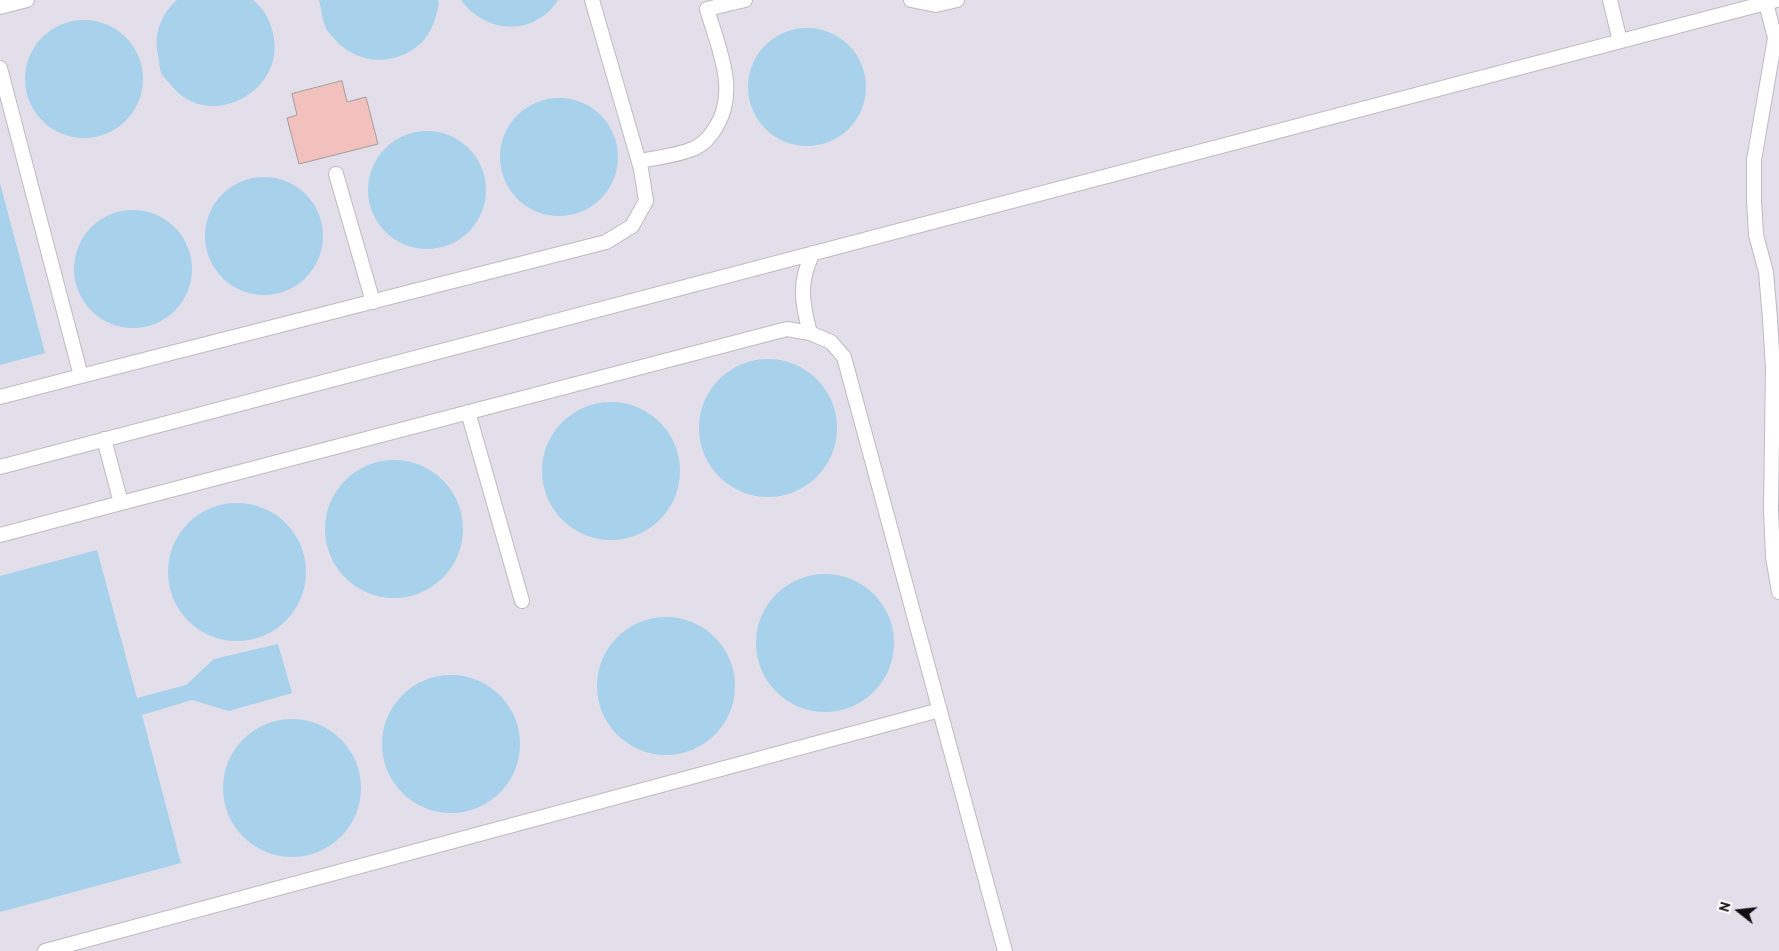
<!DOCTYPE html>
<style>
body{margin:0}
#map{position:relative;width:1779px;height:951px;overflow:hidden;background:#edecef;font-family:"PT Sans",sans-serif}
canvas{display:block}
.north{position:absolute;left:1714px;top:886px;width:50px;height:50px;-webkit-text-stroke:4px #fff;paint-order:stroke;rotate:286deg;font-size:14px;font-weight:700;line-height:20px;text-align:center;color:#0f0f10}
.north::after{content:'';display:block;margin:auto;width:18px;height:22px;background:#0f0f10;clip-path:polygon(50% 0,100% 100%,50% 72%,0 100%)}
</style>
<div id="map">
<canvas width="1779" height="951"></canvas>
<div class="north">N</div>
</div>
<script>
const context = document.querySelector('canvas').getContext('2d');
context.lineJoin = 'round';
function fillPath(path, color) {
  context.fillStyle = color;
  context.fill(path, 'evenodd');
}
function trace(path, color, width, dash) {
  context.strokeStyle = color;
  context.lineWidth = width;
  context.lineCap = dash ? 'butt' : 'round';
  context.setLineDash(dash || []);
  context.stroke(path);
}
fillPath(new Path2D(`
 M 0,0 L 1779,0 L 1779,951 L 0,951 Z`), '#e2dfea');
fillPath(new Path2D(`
 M 177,0 L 253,0 C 265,9 272,24 274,39 C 282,95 206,131 171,85 C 168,81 163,77 161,73 C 159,67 159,60 158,54 C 153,34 162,13 177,0 Z
 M 319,0 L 438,0 L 439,3 C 436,18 432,33 420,44 C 393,68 353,64 332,36 C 329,33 326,30 325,26 C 322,18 321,8 319,0 Z
 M 461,0 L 558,0 C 534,37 486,34 461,0 Z
 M25 79a59 59 0 1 1 118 0a59 59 0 1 1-118 0Z
 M748 87a59 59 0 1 1 118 0a59 59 0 1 1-118 0Z
 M500 157a59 59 0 1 1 118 0a59 59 0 1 1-118 0Z
 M368 190a59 59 0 1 1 118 0a59 59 0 1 1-118 0Z
 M205 236a59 59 0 1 1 118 0a59 59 0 1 1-118 0Z
 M 0,183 L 45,353 L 0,365 Z
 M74 269a59 59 0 1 1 118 0a59 59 0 1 1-118 0Z
 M699 428a69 69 0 1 1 138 0a69 69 0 1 1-138 0Z
 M542 471a69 69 0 1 1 138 0a69 69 0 1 1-138 0Z
 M325 529a69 69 0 1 1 138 0a69 69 0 1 1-138 0Z
 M168 572a69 69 0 1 1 138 0a69 69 0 1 1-138 0Z
 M 97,550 L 137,698 L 186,685 L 214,659 L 278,644 L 292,693 L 229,711 L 192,700 L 142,715 L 181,863 L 0,912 L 0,576 Z
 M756 643a69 69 0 1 1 138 0a69 69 0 1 1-138 0Z
 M597 686a69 69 0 1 1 138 0a69 69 0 1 1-138 0Z
 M382 744a69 69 0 1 1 138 0a69 69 0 1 1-138 0Z
 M223 788a69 69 0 1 1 138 0a69 69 0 1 1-138 0Z`), '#a8d1ec');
const building = new Path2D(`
 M 342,81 L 347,102 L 366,97 L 378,144 L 299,164 L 287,118 L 297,115 L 292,94 Z`);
fillPath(building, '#f2c0bd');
trace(building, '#a29e9d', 1);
const lane = new Path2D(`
 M 911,0 L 936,5 L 957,0
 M 1610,0 L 1620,41
 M 1766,3 L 1775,38 L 1754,160 L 1754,200 L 1756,235 L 1766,272 L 1770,319 L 1773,368 L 1771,510 L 1773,557 L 1779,592
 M 0,7 L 27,0
 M 0,68 L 81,376 L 0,397
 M 639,161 C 656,158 680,155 695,148 C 705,143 711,136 716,127 C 739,91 718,47 707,9 L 745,0
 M 336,174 L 373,302
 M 810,333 C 802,303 798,282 813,253
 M 81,376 L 606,242 L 632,226 L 646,201 L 641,169 L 592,0
 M 468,412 L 522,601
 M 0,467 L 1777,0
 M 121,503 L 787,329 L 810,333 L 831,342 L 844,357 L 1005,951
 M 0,535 L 121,503 L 104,439
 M 45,951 L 940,710`);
trace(lane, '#bcbbbe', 16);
trace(lane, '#fff', 14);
</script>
